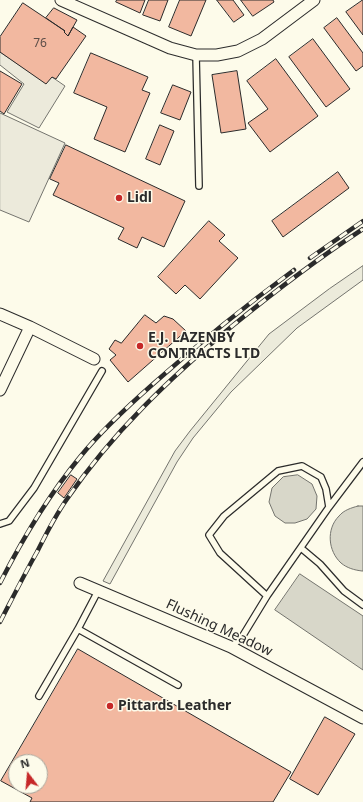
<!DOCTYPE html>
<style>
body{margin:0}
#map{position:relative;width:363px;height:802px;overflow:hidden;background:#fdfbea;font-family:"Noto Sans",sans-serif}
canvas{display:block}
.north{position:absolute;left:8px;top:754px;width:40px;height:40px;box-sizing:border-box;background:#fdfbea;border:1px solid #a9a89e;border-radius:50%;rotate:344deg;font-size:11px;font-weight:700;line-height:16px;text-align:center;color:#2b2b2b}
.north::after{content:'';display:block;margin:auto;width:14px;height:18px;background:#c62828;clip-path:polygon(50% 0,100% 100%,50% 72%,0 100%)}
</style>
<div id="map">
<canvas width="363" height="802"></canvas>
<div class="north">N</div>
</div>
<script>
const context = document.querySelector('canvas').getContext('2d');
context.lineJoin = 'round';
function fillPath(path, color) {
  context.fillStyle = color;
  context.fill(path, 'evenodd');
}
function trace(path, color, width, dash) {
  context.strokeStyle = color;
  context.lineWidth = width;
  context.lineCap = dash ? 'butt' : 'round';
  context.setLineDash(dash || []);
  context.stroke(path);
}
function write(font, color, halo, rows, align = 'center') {
  context.font = font + ' "Noto Sans",sans-serif';
  context.lineWidth = 3;
  context.setLineDash([]);
  context.textBaseline = 'middle';
  context.strokeStyle = halo;
  context.fillStyle = color;
  for (const [text, x, y, turn = 0] of rows) {
    context.save();
    context.translate(x, y);
    context.rotate((+turn || 0) * Math.PI / 180);
    context.textAlign = isNaN(turn) ? turn : align;
    if (halo) context.strokeText(text, 0, 0);
    context.fillText(text, 0, 0);
    context.restore();
  }
}
const green = new Path2D(`
 M 363,266 L 363,280 L 297,328 L 231,392 L 193,438 L 177,462 L 110,584 L 103,581 L 175,451 L 190,431 L 269,334 L 329,289 Z`);
fillPath(green, '#ecebdb');
trace(green, '#74746e', 1);
const parking = new Path2D(`
 M 0,52 L 46,83 L 52,77 L 65,86 L 39,128 L 7,112 L 24,84 L 0,65 Z
 M 0,113 L 65,143 L 29,222 L 0,210 Z`);
fillPath(parking, '#eceadb');
trace(parking, '#74746e', 1);
const water = new Path2D(`
 M 298,475 L 312,484 L 317,496 L 316,509 L 307,519 L 295,523 L 285,523 L 275,516 L 269,502 L 272,488 L 283,477 Z
 M 358,506 L 363,506 L 363,571 L 362,571 C 354,570 347,568 341,563 C 328,551 326,529 339,516 C 344,510 351,508 358,506 Z
 M 300,574 L 363,616 L 363,670 L 275,610 Z`);
fillPath(water, '#d8d7c9');
trace(water, '#74746e', 1);
const building = new Path2D(`
 M 117,0 L 145,0 L 140,13 L 116,2 Z
 M 149,0 L 168,0 L 160,21 L 143,15 Z
 M 180,0 L 206,0 L 191,36 L 169,27 Z
 M 217,0 L 233,0 L 244,15 L 234,22 Z
 M 241,0 L 273,0 L 274,2 L 253,16 Z
 M 363,0 L 363,35 L 346,12 Z
 M 23,3 L 65,31 L 64,32 L 68,36 L 73,27 L 86,36 L 56,79 L 52,77 L 46,84 L 0,52 L 0,37 Z
 M 54,8 L 77,20 L 68,36 L 64,32 L 65,31 L 46,18 Z
 M 337,18 L 363,53 L 363,66 L 356,71 L 324,28 Z
 M 313,39 L 350,89 L 326,107 L 289,57 Z
 M 91,53 L 148,77 L 142,90 L 150,93 L 125,152 L 94,139 L 107,107 L 74,93 Z
 M 276,59 L 318,116 L 270,152 L 248,123 L 268,109 L 247,81 Z
 M 0,71 L 22,84 L 4,114 L 0,111 Z
 M 237,71 L 246,129 L 221,133 L 212,75 Z
 M 173,85 L 191,92 L 180,120 L 161,113 Z
 M 160,125 L 174,131 L 160,165 L 146,159 Z
 M 66,145 L 185,201 L 164,247 L 142,237 L 137,248 L 118,239 L 124,228 L 53,195 L 59,183 L 50,179 Z
 M 338,172 L 349,188 L 283,237 L 272,221 Z
 M 209,221 L 225,235 L 219,241 L 238,258 L 200,299 L 185,285 L 176,294 L 158,277 Z
 M 145,315 L 156,323 L 164,316 L 173,319 L 186,331 L 128,382 L 110,360 L 116,355 L 109,349 L 115,340 L 121,343 Z
 M 71,475 L 77,479 L 64,498 L 58,493 Z
 M 78,649 L 291,772 L 273,802 L 30,802 L 32,798 L 1,781 ZM 16,762 L 40,762 L 40,786 L 16,786 Z
 M 325,717 L 355,734 L 318,795 L 290,779 Z`);
fillPath(building, '#f2b8a0');
trace(building, '#2b2b2b', 1);
const service = new Path2D(`
 M 196,55 L 199,186
 M 329,507 L 363,462
 M 0,524 L 9,521 L 34,488 L 102,371
 M 301,548 L 320,564 L 344,591 L 363,605
 M 78,629 L 178,685
 M 231,647 L 242,637 L 267,596 L 220,553 L 209,535 L 224,516 L 278,471 L 302,466 L 321,477 L 326,489 L 329,507 L 267,596
 M 39,696 L 78,629 L 98,591`);
const minor = new Path2D(`
 M 61,0 L 170,48 L 196,55 L 217,55 L 238,51 L 262,39 L 314,0
 M 0,314 L 30,327 L 94,359
 M 0,390 L 30,327
 M 80,583 L 231,647 L 363,718`);
trace(service, '#2b2b2b', 8);
trace(minor, '#2b2b2b', 13);
trace(service, '#fdfbea', 5.5);
trace(minor, '#fdfbea', 11);
const rail = new Path2D(`
 M 310,258 L 363,221
 M 0,583 C 23,538 48,496 80,457 C 101,431 127,407 153,384 C 198,344 245,306 294,270
 M 0,622 C 12,599 24,575 37,552 C 46,534 55,516 67,499 C 112,433 170,378 231,327 C 274,292 317,259 363,229`);
trace(rail, '#2b2b2b', 4.5);
trace(rail, '#fdfbea', 3, [9]);
for (const [x, y, r, color] of [
 [119,198,4,"#c62828"],
 [140,346,4,"#c62828"],
 [110,706,4,"#c62828"]
]) {
  const dot = new Path2D();
  dot.arc(x, y, r, 0, 2 * Math.PI);
  context.fillStyle = color;
  context.fill(dot);
  trace(dot, '#fdfbea', 1.5);
}
write('12px', '#5d4e48', null, [
 ["76",40,44]
]);
write('bold 14px', '#2b2b2b', '#fdfbea', [
 ["Lidl",127,198],
 ["E.J. LAZENBY",148,338],
 ["CONTRACTS LTD",148,354],
 ["Pittards Leather",118,706]
], 'left');
write('14px', '#2b2b2b', '#fdfbea', [
 ["Flushing Meadow",219,628,25]
]);
</script>
